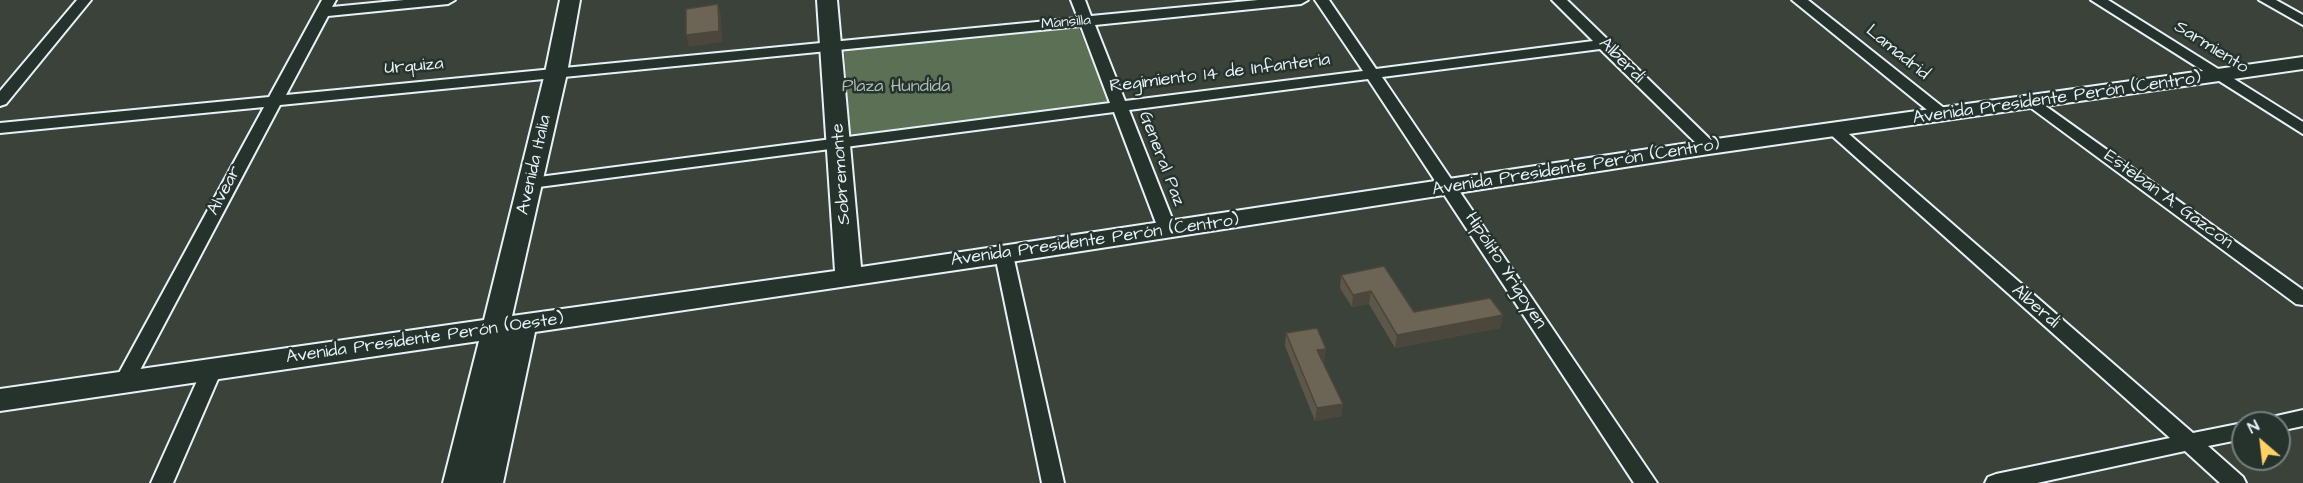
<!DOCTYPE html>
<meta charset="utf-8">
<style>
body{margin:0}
#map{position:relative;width:2303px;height:483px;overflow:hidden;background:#3b4239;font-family:"Architects Daughter",sans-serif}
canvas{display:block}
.north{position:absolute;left:2231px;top:411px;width:60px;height:60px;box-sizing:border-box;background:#26332d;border:2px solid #747f7e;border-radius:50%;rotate:332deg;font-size:16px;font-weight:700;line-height:24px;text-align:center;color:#e8f1f8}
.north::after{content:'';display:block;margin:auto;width:21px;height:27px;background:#ffd166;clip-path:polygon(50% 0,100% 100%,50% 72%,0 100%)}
</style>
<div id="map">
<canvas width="2303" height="483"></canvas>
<div class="north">N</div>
</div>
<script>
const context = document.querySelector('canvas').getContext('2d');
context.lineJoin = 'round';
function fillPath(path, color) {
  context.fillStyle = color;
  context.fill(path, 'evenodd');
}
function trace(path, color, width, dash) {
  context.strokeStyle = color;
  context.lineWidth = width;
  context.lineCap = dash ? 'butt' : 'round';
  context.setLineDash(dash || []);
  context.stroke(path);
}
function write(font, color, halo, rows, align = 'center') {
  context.font = font + ' "Architects Daughter",sans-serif';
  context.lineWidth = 5;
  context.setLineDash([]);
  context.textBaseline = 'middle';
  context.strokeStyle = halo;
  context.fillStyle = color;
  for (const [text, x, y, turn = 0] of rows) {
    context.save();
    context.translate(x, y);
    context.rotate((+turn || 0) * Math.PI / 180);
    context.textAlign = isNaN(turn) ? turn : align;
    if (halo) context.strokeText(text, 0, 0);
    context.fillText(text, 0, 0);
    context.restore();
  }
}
fillPath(new Path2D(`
 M 1078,26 L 1109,102 L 850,137 L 844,50 Z`), '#5b7054');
const street = new Path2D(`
 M 77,0 L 91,0 L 6,104 L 0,106 L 0,91 Z
 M 322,0 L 336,0 L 332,7 L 404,0 L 455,0 L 448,4 L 328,16 L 286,95 L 1078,18 L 1071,0 L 1085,0 L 1091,16 L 1258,0 L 1308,0 L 1301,4 L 1095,25 L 1125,101 L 1363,71 L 1315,0 L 1329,0 L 1376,69 L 1593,41 L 1552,0 L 1567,0 L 1715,144 L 1717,147 L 1715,150 L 1703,150 L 1600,49 L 1382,77 L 1657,483 L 1634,483 L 1368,79 L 1129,110 L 1177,231 L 1168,237 L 1159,231 L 1114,112 L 531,188 L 522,183 L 531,178 L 1110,103 L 1081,26 L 280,105 L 130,389 L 123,391 L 116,389 L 113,384 L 264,107 L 0,133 L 0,123 L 269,97 Z
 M 1792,0 L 1808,0 L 1949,112 L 1951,115 L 1949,118 L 1937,118 Z
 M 2091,0 L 2108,0 L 2303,122 L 2303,134 Z
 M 2259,0 L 2276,0 L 2303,15 L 2303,25 Z
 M 2033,97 L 2303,290 L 2303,305 L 2296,304 L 2027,105 L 2025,102 Z
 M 1836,126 L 1842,128 L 2193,433 L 2243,423 L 2243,439 L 2208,446 L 2243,477 L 2246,483 L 2220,483 L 2185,451 L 2037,483 L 1985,483 L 1988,477 L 1996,474 L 2170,438 L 1830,134 L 1828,131 Z
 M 1004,249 L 1013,255 L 1064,483 L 1042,483 L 995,255 Z
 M 211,365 L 218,367 L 221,372 L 173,483 L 151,483 L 201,372 L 204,367 Z
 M 2303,410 L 2303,426 L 2279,431 L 2279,423 L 2268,423 L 2272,417 Z`);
const secondary = new Path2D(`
 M 560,0 L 580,0 L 567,73 L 512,316 L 835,271 L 817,0 L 837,0 L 861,267 L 1709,140 L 2303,57 L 2303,69 L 1709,154 L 1004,263 L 535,332 L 503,483 L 443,483 L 479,341 L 0,411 L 0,389 L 484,320 L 545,73 Z`);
trace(street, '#e8f1f8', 4);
trace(secondary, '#e8f1f8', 4);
fillPath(street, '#26332d');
fillPath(secondary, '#26332d');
fillPath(new Path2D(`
 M 1341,275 L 1414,312 L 1503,315 L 1500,328 L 1395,348 L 1369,304 L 1352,307 L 1340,288 Z
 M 1286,333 L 1324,362 L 1323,362 L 1343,404 L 1341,416 L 1315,421 L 1285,346 Z`), '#5d5749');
fillPath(new Path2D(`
 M 718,4 L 721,16 L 722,42 L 689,47 L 686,35 Z
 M 1371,291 L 1369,304 L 1352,307 L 1353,295 Z
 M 1503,315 L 1500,328 L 1395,348 L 1397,335 Z
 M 1326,349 L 1324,362 L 1316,363 L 1317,350 Z
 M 1343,404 L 1341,416 L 1315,421 L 1317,408 Z`), '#4c473c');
const building = new Path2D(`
 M 718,4 L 719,31 L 686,35 L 686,9 Z
 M 1384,266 L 1414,312 L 1490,298 L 1503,315 L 1397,335 L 1371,291 L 1353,295 L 1341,275 Z
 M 1317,328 L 1326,349 L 1317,350 L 1343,404 L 1317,408 L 1286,333 Z`);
fillPath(building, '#6c6555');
trace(building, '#4c473c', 1.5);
write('15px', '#e8f1f8', '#26332d', [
 ["Mansilla",1066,23,-5]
]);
write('18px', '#e8f1f8', '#26332d', [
 ["Sarmiento",2211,48,32],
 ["Lamadrid",1897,53,39],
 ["Alberdi",1621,61,45],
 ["Urquiza",414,67,-5],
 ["Regimiento 14 de Infanteria",1220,74,-7],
 ["Avenida Presidente Perón (Centro)",2057,99,-8],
 ["General Paz",1161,159,69],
 ["Avenida Italia",535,165,-77],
 ["Avenida Presidente Perón (Centro)",1576,168,-9],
 ["Sobremonte",842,174,-94],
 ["Alvear",225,191,-62],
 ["Esteban A. Gazcon",2168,200,36],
 ["Avenida Presidente Perón (Centro)",1095,241,-8],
 ["Hipólito Yrigoyen",1505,271,57],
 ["Alberdi",2035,307,41],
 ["Avenida Presidente Perón (Oeste)",425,339,-8]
]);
write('18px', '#b0bdb6', '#26332d', [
 ["Plaza Hundida",896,87]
]);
</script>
